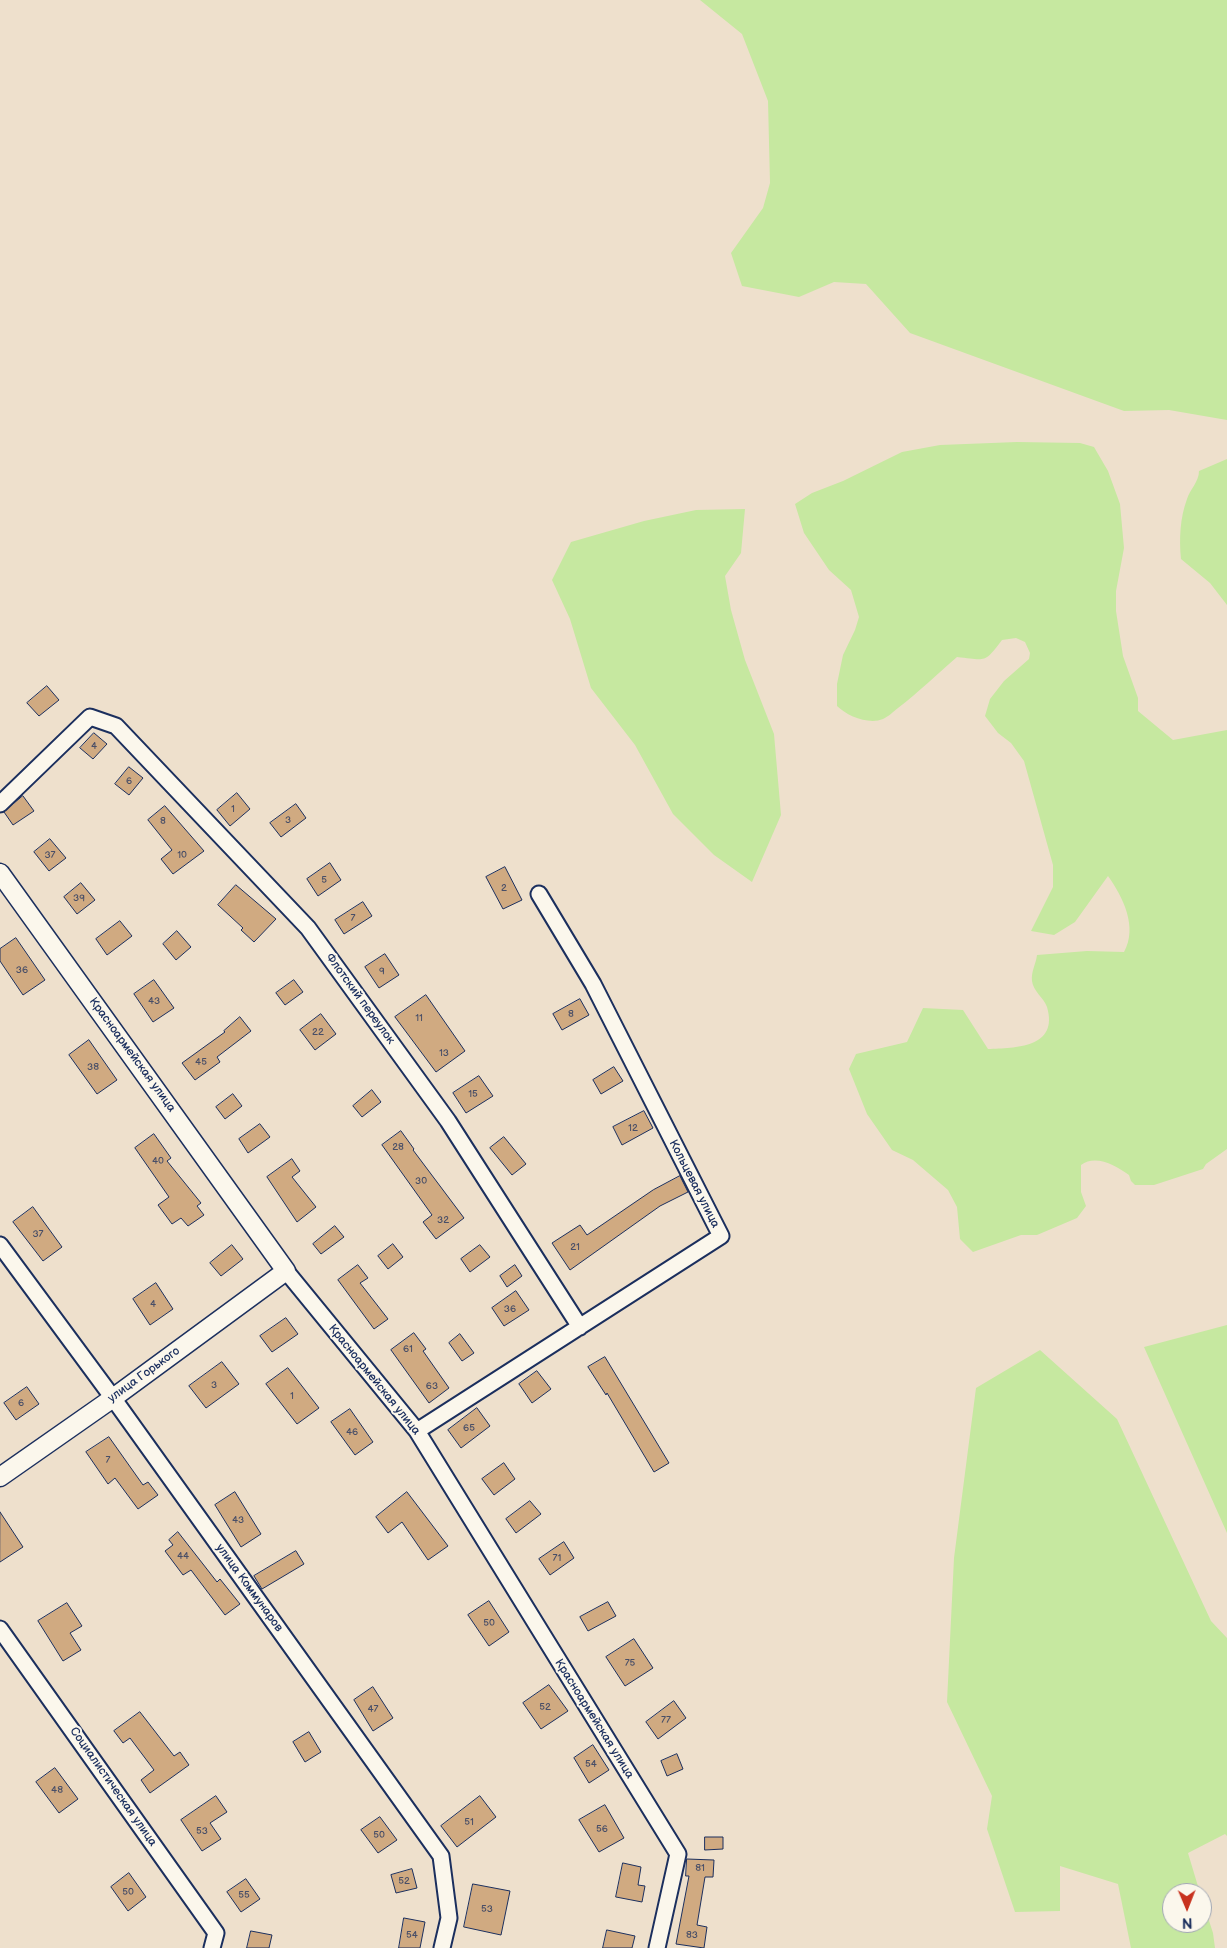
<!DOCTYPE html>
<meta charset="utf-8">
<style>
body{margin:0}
#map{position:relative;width:1227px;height:1948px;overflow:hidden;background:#eee0cc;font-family:"Balsamiq Sans",sans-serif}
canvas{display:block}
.north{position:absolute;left:1162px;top:1883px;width:50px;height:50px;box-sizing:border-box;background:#fbf7ec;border:1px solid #a1a7b3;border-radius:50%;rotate:179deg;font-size:14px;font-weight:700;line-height:20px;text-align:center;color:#1b2f5e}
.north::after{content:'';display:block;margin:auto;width:18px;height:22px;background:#c8321e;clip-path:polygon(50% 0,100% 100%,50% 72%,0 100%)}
</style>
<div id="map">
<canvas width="1227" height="1948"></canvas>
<div class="north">N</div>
</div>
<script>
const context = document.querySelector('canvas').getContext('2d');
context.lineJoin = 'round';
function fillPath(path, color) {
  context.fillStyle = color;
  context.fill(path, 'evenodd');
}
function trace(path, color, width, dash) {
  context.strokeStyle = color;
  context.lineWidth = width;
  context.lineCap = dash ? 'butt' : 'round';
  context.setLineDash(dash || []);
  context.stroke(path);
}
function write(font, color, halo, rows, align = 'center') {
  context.font = font + ' "Balsamiq Sans",sans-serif';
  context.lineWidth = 4;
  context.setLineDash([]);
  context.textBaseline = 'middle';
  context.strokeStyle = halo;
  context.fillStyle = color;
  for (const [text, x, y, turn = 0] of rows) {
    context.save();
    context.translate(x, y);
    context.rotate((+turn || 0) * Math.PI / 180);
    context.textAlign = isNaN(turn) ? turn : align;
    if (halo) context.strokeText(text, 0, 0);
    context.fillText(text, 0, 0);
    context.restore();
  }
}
fillPath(new Path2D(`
 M 700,0 L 1227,0 L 1227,420 L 1169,410 L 1124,411 L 910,333 L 866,284 L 834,282 L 799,297 L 742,286 L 731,253 L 763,208 L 770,183 L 768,101 L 742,34 Z
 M 1017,442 L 1080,443 L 1094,447 L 1108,471 L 1120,504 L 1124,548 L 1116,591 L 1116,611 L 1123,656 L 1138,698 L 1138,711 L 1173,740 L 1227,730 L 1227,1149 L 1206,1164 L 1203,1169 L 1154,1185 L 1135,1185 L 1131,1181 L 1129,1175 C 1116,1166 1096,1154 1081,1165 L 1081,1192 L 1086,1206 L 1077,1218 L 1037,1235 L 1021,1235 L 973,1252 L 960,1239 L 957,1207 L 948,1190 L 913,1160 L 892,1150 L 867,1114 L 849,1069 L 856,1054 L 907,1042 L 923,1008 L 963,1010 L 988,1049 C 1015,1048 1059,1048 1047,1007 C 1044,998 1033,991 1032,981 C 1031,971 1036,964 1037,955 L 1087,951 L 1124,952 C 1138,927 1123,897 1108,876 L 1075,922 L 1054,935 L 1031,931 L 1053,887 L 1053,865 L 1024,761 L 1011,743 L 998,733 L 985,716 L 990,699 L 1004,681 L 1029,659 L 1030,653 L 1025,642 L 1016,638 L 1002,640 C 984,664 986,660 957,657 C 937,674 919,692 898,708 C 894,711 888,717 883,719 C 869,725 847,716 837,706 L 837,684 L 843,655 L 855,630 L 859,617 L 851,590 L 829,570 L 804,533 L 795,504 L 812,493 L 843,481 L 902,452 L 940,445 Z
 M 1227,459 L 1227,605 L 1210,583 L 1181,559 C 1179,539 1180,518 1187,499 C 1190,489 1199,482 1199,471 Z
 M 745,509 L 741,553 L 725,576 L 731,610 L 745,660 L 774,734 L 781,815 L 752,882 L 714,855 L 673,814 L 635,745 L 591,688 L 570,619 L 552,580 L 571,542 L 644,521 L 696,510 Z
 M 1227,1325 L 1227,1533 L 1144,1347 Z
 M 1040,1350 L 1117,1419 L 1211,1621 L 1227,1638 L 1227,1836 L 1225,1834 L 1188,1853 L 1200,1893 L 1172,1893 L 1172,1923 L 1202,1923 L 1202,1899 L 1213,1933 L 1215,1948 L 1131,1948 L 1118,1884 L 1060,1866 L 1060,1911 L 1015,1912 L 987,1829 L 992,1796 L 947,1702 L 954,1558 L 976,1388 Z`), '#c6e8a0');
const building = new Path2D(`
 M 47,686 L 59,700 L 39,716 L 27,703 Z
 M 94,733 L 107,744 L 93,759 L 80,748 Z
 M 129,767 L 143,778 L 129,795 L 115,784 Z
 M 237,793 L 250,809 L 230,826 L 217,810 Z
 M 23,796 L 34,811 L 13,825 L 4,812 Z
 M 296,804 L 306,818 L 281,837 L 270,823 Z
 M 165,806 L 204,851 L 173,874 L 161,859 L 172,850 L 148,820 Z
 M 50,839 L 66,858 L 49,871 L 34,852 Z
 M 330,863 L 341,880 L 318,896 L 307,879 Z
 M 505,867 L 522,900 L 503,909 L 486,877 Z
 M 81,883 L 95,900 L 77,914 L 64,897 Z
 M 236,885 L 276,919 L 254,942 L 241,930 L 243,928 L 218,905 Z
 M 363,902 L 372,916 L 344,934 L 335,920 Z
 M 120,921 L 132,936 L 107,955 L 96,939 Z
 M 177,931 L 191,947 L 176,960 L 163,944 Z
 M 16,938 L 45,980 L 23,995 L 0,961 L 0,949 Z
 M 385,954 L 399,975 L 379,988 L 365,967 Z
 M 154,980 L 174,1008 L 153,1022 L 134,994 Z
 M 294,980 L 303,992 L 285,1005 L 276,993 Z
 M 426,995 L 465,1051 L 436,1072 L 395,1017 Z
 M 580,999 L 589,1015 L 562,1030 L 553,1014 Z
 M 321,1014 L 336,1034 L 315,1050 L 300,1030 Z
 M 240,1017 L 251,1031 L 217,1057 L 220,1062 L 195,1080 L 182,1063 L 225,1032 L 224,1031 Z
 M 89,1040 L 117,1080 L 97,1094 L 69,1055 Z
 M 614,1067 L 623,1081 L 601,1094 L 593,1080 Z
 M 479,1076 L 493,1096 L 466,1113 L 453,1093 Z
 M 372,1090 L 381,1102 L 362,1117 L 353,1106 Z
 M 233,1094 L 242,1106 L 225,1119 L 216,1107 Z
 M 644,1111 L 653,1128 L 622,1145 L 613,1127 Z
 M 260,1124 L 270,1137 L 248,1153 L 239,1139 Z
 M 401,1131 L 414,1149 L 413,1150 L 464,1218 L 436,1239 L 423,1222 L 432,1215 L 382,1145 Z
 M 154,1134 L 171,1158 L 167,1161 L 201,1203 L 197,1206 L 204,1215 L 188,1226 L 181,1218 L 172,1224 L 158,1205 L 169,1197 L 135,1148 Z
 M 504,1137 L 526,1164 L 512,1175 L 490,1148 Z
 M 292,1159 L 300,1171 L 292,1177 L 316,1207 L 297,1222 L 267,1177 Z
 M 680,1176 L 688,1192 L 660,1206 L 570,1270 L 552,1243 L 580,1225 L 587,1235 L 653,1190 Z
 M 33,1207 L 62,1247 L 43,1261 L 13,1222 Z
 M 335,1226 L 344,1237 L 321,1254 L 313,1244 Z
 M 393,1244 L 403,1257 L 388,1269 L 378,1256 Z
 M 232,1245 L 243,1259 L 221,1276 L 210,1263 Z
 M 480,1245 L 490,1257 L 470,1272 L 461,1259 Z
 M 358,1265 L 368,1278 L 360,1283 L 388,1319 L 374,1329 L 338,1280 Z
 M 515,1265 L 522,1276 L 507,1287 L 500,1276 Z
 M 156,1283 L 173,1309 L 150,1325 L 133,1299 Z
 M 516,1291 L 529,1310 L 504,1326 L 492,1308 Z
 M 286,1318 L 298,1334 L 272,1352 L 260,1336 Z
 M 414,1333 L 426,1349 L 423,1351 L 449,1388 L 429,1403 L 391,1350 Z
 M 460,1334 L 474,1353 L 462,1361 L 449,1343 Z
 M 605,1357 L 669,1463 L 654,1472 L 607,1393 L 606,1395 L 588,1367 Z
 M 222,1362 L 239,1384 L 206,1408 L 189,1386 Z
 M 288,1368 L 319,1408 L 297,1424 L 266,1384 Z
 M 537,1371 L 551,1389 L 532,1403 L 519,1384 Z
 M 27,1387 L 39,1404 L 16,1420 L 4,1403 Z
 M 477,1408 L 490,1426 L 461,1448 L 448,1430 Z
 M 350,1409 L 373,1442 L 355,1455 L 331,1422 Z
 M 109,1437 L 143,1485 L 148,1482 L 158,1495 L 138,1509 L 115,1478 L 108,1484 L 86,1452 Z
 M 504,1463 L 515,1479 L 494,1495 L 482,1479 Z
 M 235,1492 L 261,1534 L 241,1547 L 215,1505 Z
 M 407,1492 L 448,1546 L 428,1560 L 402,1522 L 388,1533 L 376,1517 Z
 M 530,1501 L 541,1514 L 516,1533 L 506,1519 Z
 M 0,1512 L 23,1547 L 0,1562 Z
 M 178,1532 L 217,1582 L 220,1579 L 240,1604 L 225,1615 L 191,1570 L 183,1575 L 165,1551 L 173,1545 L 169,1540 Z
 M 564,1542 L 574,1558 L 550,1575 L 539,1559 Z
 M 296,1551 L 304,1564 L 262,1589 L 254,1576 Z
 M 489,1601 L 509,1632 L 489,1646 L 468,1615 Z
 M 608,1602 L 616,1616 L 588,1631 L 580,1617 Z
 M 67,1603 L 82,1626 L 70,1633 L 81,1650 L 63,1661 L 38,1621 Z
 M 634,1639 L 653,1668 L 625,1686 L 606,1657 Z
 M 549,1685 L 568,1711 L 541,1729 L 523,1703 Z
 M 373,1687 L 393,1718 L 373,1731 L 354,1700 Z
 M 674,1701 L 686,1718 L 658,1739 L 646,1722 Z
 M 140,1712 L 174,1756 L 180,1752 L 189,1765 L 150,1793 L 141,1780 L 154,1770 L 130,1738 L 123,1743 L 114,1731 Z
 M 309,1732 L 321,1752 L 305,1762 L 293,1742 Z
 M 593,1745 L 609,1770 L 589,1783 L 574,1758 Z
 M 677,1754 L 683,1769 L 667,1776 L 661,1761 Z
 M 55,1768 L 78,1799 L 59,1813 L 36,1782 Z
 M 216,1796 L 227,1812 L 210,1823 L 221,1839 L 202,1851 L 181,1820 Z
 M 480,1796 L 496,1817 L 457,1847 L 441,1826 Z
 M 605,1805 L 624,1838 L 599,1852 L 579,1820 Z
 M 380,1817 L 397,1840 L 378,1853 L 361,1830 Z
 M 705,1837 L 723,1837 L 723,1849 L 705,1850 Z
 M 687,1859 L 714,1860 L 713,1877 L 705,1877 L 697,1925 L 707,1927 L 704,1948 L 676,1944 L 689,1876 L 686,1876 Z
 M 623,1863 L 641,1867 L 638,1885 L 645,1886 L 642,1902 L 616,1897 Z
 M 412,1869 L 417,1888 L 396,1893 L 391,1875 Z
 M 129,1873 L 146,1897 L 128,1911 L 111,1887 Z
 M 246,1879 L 260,1899 L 241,1912 L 227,1892 Z
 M 473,1884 L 510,1891 L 501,1935 L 464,1927 Z
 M 404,1918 L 425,1922 L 420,1948 L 399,1948 Z
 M 607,1930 L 635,1936 L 632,1948 L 603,1948 Z
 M 251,1931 L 272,1935 L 269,1948 L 247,1948 Z`);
fillPath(building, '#d0aa81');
trace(building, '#1b2f5e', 1);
const minor = new Path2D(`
 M 0,804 L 90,717 L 116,726 L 308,928 L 448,1121 L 580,1327
 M 0,1245 L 113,1398 L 441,1856 L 449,1918 L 442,1948
 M 286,1271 L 417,1431 L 678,1854 L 657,1948
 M 417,1431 L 721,1236 L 593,984 L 539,894
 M 0,1629 L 216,1933 L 212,1948`);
const tertiary = new Path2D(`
 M 0,873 L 286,1271 L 113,1398 L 0,1477`);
trace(minor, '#1b2f5e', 19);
trace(tertiary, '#1b2f5e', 21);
trace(minor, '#fbf7ec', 15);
trace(tertiary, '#fbf7ec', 18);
write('10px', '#484e67', null, [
 ["4",94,746],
 ["6",129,781],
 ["1",233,809],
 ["3",288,820],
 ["8",163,821],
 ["37",50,855],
 ["10",182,855],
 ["5",324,880],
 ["2",504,888],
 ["39",79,898],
 ["7",353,918],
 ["36",22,970],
 ["9",382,971],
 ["43",154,1001],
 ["8",571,1014],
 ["11",419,1018],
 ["22",318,1032],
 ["13",444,1053],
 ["45",201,1062],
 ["38",93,1067],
 ["15",473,1094],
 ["12",633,1128],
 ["28",398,1147],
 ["40",158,1161],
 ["30",421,1181],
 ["32",443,1220],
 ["37",38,1234],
 ["21",575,1247],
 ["4",153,1304],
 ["36",510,1309],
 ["61",408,1349],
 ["3",214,1385],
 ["63",432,1386],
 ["1",292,1396],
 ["6",21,1403],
 ["65",469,1428],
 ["46",352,1432],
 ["7",108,1460],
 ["43",238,1520],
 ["44",183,1556],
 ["71",557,1558],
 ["50",489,1623],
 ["75",630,1663],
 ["52",545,1707],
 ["47",373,1709],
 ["77",666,1720],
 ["54",591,1764],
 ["48",57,1790],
 ["51",469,1822],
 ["56",602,1829],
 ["53",202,1831],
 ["50",379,1835],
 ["81",700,1868],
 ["52",404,1881],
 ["50",128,1892],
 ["55",244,1895],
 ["53",487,1909],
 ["54",412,1935],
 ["83",692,1935]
]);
write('12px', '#1b2f5e', '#fbf7ec', [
 ["Флотский переулок",360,999,54],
 ["Красноармейская улица",132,1055,54],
 ["Кольцевая улица",694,1184,63],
 ["улица Горького",144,1375,-36],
 ["Красноармейская улица",374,1380,51],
 ["улица Коммунаров",249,1588,54],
 ["Красноармейская улица",594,1719,58],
 ["Социалистическая улица",113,1787,55]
]);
</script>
